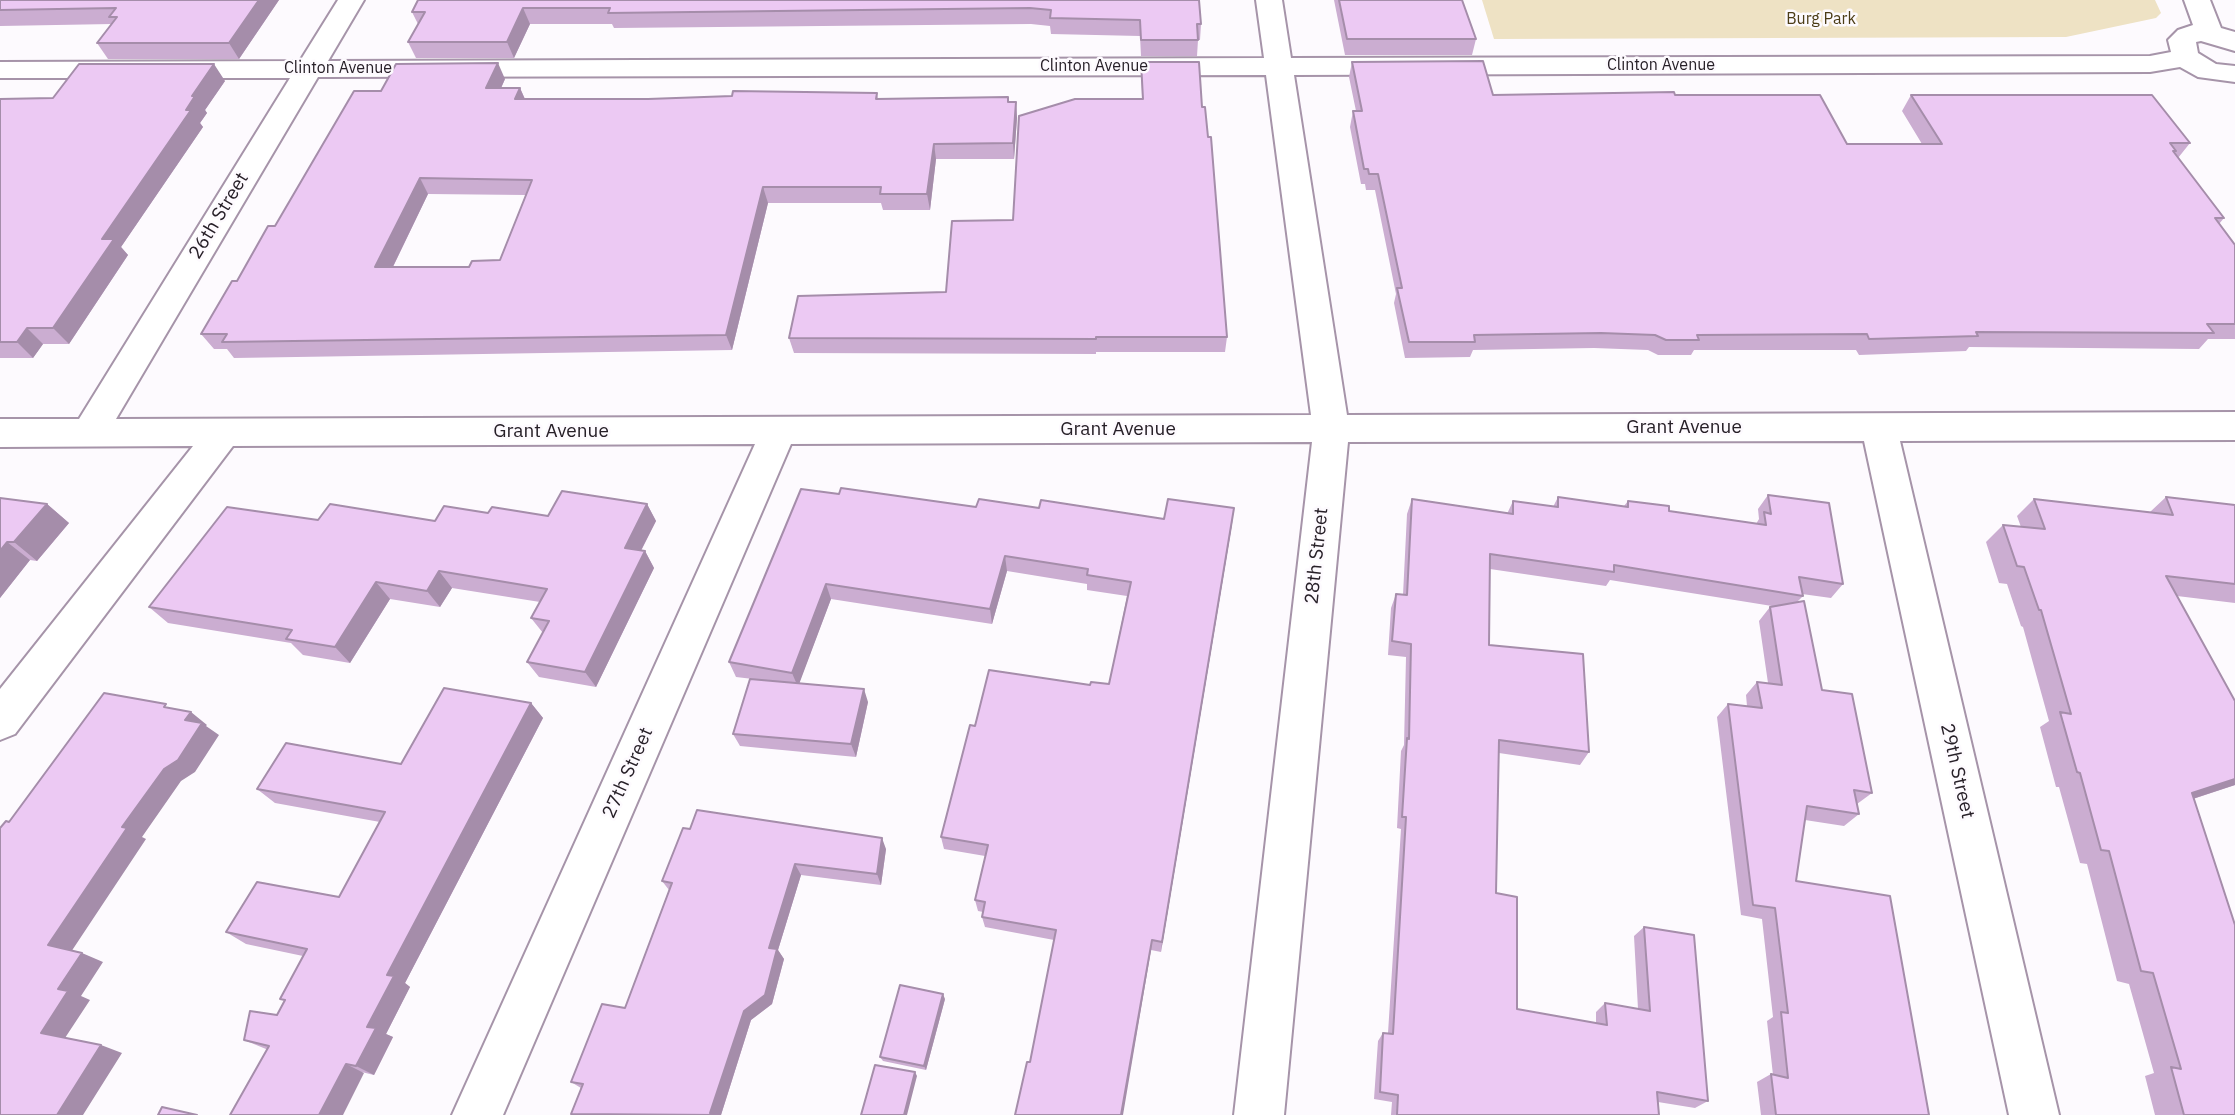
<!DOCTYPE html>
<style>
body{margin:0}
canvas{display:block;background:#fdfafe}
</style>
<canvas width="2235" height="1115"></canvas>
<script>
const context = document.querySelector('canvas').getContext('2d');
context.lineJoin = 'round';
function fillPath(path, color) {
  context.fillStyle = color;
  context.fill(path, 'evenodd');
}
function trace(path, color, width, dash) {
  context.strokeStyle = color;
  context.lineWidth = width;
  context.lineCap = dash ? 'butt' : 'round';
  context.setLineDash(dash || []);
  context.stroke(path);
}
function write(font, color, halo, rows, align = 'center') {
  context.font = font + ' "IBM Plex Sans",sans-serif';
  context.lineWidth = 5;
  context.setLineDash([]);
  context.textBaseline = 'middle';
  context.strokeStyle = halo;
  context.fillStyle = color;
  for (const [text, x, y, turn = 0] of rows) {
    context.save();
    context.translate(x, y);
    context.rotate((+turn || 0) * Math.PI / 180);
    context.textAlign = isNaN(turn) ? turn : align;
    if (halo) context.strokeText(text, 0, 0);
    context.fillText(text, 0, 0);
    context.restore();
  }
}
fillPath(new Path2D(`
 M 1482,0 L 2155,0 L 2161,13 L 2156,18 L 2066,37 L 1494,39 Z`), '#eee2c4');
const minor = new Path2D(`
 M 338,0 L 364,0 L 328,61 L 1264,58 L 1256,0 L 1282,0 L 1291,58 L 2150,56 L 2171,52 L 2168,40 L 2178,30 L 2193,25 L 2184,0 L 2210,0 L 2221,28 L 2235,32 L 2235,51 L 2201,41 L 2196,42 L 2198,53 L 2216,64 L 2235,66 L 2235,82 L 2198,77 L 2180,67 L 2150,72 L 1294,75 L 1347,415 L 2235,412 L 2235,440 L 1900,441 L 2059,1115 L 2009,1115 L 1864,441 L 1348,442 L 1284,1115 L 1234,1115 L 1312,442 L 791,444 L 503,1115 L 452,1115 L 755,444 L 233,446 L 15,734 L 0,740 L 0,689 L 193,446 L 0,447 L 0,419 L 79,419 L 290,78 L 0,78 L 0,62 L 300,61 ZM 1266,75 L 1311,415 L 116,419 L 318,77 Z`);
trace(minor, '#a694a9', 4);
fillPath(minor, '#fff');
fillPath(new Path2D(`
 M 0,0 L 279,0 L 239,59 L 108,59 L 97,43 L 112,24 L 0,26 Z
 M 418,0 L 1199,0 L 1201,24 L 1200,40 L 1198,40 L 1197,56 L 1141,56 L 1140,36 L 1051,34 L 1050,26 L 1031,24 L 614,28 L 612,24 L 530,24 L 514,58 L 416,58 L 408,42 L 418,24 L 412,12 Z
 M 1334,0 L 1462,0 L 1476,39 L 1472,55 L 1345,55 Z
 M 1141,62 L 1202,107 L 1227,337 L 1225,352 L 1096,352 L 1096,354 L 794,353 L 789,338 L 946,292 L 1013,220 L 1142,99 Z
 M 1352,62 L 1493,95 L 1675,95 L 1847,144 L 1922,144 L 1902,111 L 1911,95 L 2190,143 L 2178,158 L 2224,218 L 2219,224 L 2235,245 L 2235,339 L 2208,339 L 2199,349 L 1969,347 L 1966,351 L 1859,355 L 1856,350 L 1694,350 L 1691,355 L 1658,355 L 1648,350 L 1594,348 L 1473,350 L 1470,357 L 1405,358 L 1394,303 L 1396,294 L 1375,190 L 1366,190 L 1365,184 L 1361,184 L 1350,127 L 1353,111 L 1356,111 L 1349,77 Z
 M 505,79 L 501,88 L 520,88 L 525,99 L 648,99 L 877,93 L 878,99 L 1016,102 L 1017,118 L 1014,159 L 936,159 L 930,210 L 883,210 L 881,203 L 768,203 L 732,350 L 234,358 L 227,349 L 214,349 L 201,334 L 237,281 L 381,91 ZM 428,194 L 526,195 L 500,260 L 469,267 L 393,267 Z
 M 225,81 L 205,110 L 207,113 L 200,123 L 203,127 L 121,247 L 128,255 L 69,344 L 43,344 L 33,358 L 0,358 L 0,99 L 53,98 Z
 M 839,494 L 976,507 L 1039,508 L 1232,524 L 1161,952 L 1151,950 L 1030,1062 L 1054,940 L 985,927 L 982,917 L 983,912 L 978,911 L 975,900 L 985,856 L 944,849 L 941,837 L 975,726 L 1090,685 L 1109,684 L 1127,596 L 1087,590 L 1087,584 L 1007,571 L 992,624 L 831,599 L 799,683 L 868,702 L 856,757 L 740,746 L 733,734 L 753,679 L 736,677 L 729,662 Z
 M 1768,495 L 1843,584 L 1831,598 L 1802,594 L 1803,596 L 1797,602 L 1822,690 L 1872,793 L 1857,804 L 1859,814 L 1844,826 L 1805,820 L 1796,881 L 1929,1115 L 1761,1115 L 1757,1082 L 1771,1074 L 1773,1075 L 1767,1021 L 1773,1017 L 1762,919 L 1741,915 L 1717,717 L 1728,704 L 1747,706 L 1746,695 L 1757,682 L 1768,683 L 1759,621 L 1770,607 L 1772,606 L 1610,580 L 1606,586 L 1490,569 L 1489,645 L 1589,752 L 1580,765 L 1499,753 L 1496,893 L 1517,1009 L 1596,1023 L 1596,1012 L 1605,1003 L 1638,1009 L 1634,936 L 1644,927 L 1708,1101 L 1695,1108 L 1658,1102 L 1659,1115 L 1391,1115 L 1392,1102 L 1374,1099 L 1378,1041 L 1383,1033 L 1388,1033 L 1401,829 L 1397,828 L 1401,751 L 1404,745 L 1406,657 L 1388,655 L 1391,608 L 1396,594 L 1403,595 L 1407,514 L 1412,499 L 1507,514 L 1513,501 L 1553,507 L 1558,497 L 1624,506 L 1628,501 L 1669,511 L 1756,524 L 1759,519 L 1758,509 Z
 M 2166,497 L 2235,505 L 2235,603 L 2177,596 L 2235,785 L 2193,799 L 2235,1115 L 2155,1115 L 2145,1076 L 2154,1073 L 2129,984 L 2117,981 L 2087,864 L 2080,863 L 2059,787 L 2056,787 L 2040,727 L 2049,721 L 2023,627 L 2021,626 L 2007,584 L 1999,583 L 1986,542 L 2003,525 L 2021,527 L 2017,516 L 2034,499 L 2150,512 Z
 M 0,498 L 47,504 L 69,523 L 37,561 L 30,560 L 0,598 Z
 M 647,504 L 656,521 L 641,551 L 645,551 L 654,568 L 596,687 L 539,677 L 527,662 L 543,633 L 531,618 L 540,602 L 452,588 L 440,607 L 390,599 L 350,663 L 303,655 L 291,643 L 168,623 L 149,607 L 318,520 L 435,521 L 488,513 L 548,516 Z
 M 531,703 L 543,718 L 405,983 L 410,987 L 386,1034 L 393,1037 L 374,1075 L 266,1049 L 244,1040 L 277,1015 L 285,1001 L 280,999 L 303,956 L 246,944 L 226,932 L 339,897 L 380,822 L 275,803 L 257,789 L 401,764 Z
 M 886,849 L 881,885 L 801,875 L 778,950 L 784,959 L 772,1004 L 751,1020 L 721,1115 L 572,1115 L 581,1088 L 571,1082 L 625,1008 L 669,890 L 662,881 Z
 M 945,999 L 926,1070 L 883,1061 L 880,1057 Z`), '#cbadd1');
fillPath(new Path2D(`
 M 259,0 L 279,0 L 239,59 L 229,43 Z
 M 523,8 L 530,24 L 514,58 L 507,42 Z
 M 498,63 L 505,79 L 494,104 L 486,88 Z
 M 214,64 L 225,81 L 205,110 L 207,113 L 200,123 L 203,127 L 121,247 L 128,255 L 69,344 L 53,328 L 102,239 L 186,110 L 192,96 Z
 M 520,88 L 527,104 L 515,99 Z
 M 1016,102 L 1017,118 L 1014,159 L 1013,143 Z
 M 934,144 L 936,159 L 930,210 L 927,194 Z
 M 420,178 L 428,194 L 385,283 L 375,267 Z
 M 763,187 L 768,203 L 732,350 L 726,335 Z
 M 27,328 L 43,344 L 33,358 L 17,342 Z
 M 47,504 L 69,523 L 37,561 L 14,542 Z
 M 647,504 L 656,521 L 634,564 L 625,548 Z
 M 1234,508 L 1232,524 L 1161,952 L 1162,942 Z
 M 7,542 L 30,560 L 0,598 L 0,551 Z
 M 645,551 L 654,568 L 596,687 L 585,672 Z
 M 1005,556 L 1007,571 L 992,624 L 990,609 Z
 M 439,571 L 452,588 L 440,607 L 427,591 Z
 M 376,582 L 390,599 L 350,663 L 335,647 Z
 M 826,584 L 831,599 L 798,687 L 792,673 Z
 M 864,689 L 868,702 L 856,757 L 851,744 Z
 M 531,703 L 543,718 L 405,983 L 410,987 L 386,1034 L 393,1037 L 374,1075 L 356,1066 L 367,1027 L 387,975 Z
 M 191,712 L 207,725 L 206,726 L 219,735 L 195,772 L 181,781 L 142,837 L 146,839 L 69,955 L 48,945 L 122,827 L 164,769 L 185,720 Z
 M 2235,779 L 2235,785 L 2168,807 L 2192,793 Z
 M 882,838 L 886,849 L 881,885 L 877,874 Z
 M 795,864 L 801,875 L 778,950 L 784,959 L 772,1004 L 751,1020 L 721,1115 L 712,1115 L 710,1113 L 744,1011 L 769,948 Z
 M 1152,940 L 1151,950 L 1123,1115 L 1121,1115 Z
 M 82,953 L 103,962 L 81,996 L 90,1000 L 63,1041 L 41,1033 L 58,989 Z
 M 943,994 L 945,999 L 926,1070 L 924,1066 Z
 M 101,1045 L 122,1053 L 83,1115 L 57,1115 Z
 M 346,1064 L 364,1073 L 343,1115 L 319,1115 Z
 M 915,1072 L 917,1076 L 907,1115 L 904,1115 Z`), '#a58daa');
const building = new Path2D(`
 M 0,0 L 259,0 L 229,43 L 97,43 L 117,17 L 109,17 L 116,8 L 0,10 Z
 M 418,0 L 1199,0 L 1201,24 L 1197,24 L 1198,40 L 1141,40 L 1140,20 L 1050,18 L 1051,10 L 1030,8 L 608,13 L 610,8 L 523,8 L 507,42 L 408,42 L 425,12 L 412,12 Z
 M 1339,0 L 1462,0 L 1476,39 L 1347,39 Z
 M 1483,61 L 1493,95 L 1674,92 L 1675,95 L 1820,95 L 1847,144 L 1942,144 L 1911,95 L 2152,95 L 2190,143 L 2170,143 L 2176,151 L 2173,151 L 2224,218 L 2215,218 L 2235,245 L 2235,324 L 2207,324 L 2214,333 L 1976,332 L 1978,336 L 1869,339 L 1867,334 L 1697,335 L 1699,340 L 1666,340 L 1655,335 L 1601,333 L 1474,335 L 1475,342 L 1409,342 L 1397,288 L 1402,288 L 1378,174 L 1369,174 L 1368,169 L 1364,169 L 1353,111 L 1362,111 L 1352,62 Z
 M 1141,62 L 1199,62 L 1202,107 L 1205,107 L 1208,137 L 1211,137 L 1227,337 L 1096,337 L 1096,339 L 789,338 L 798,296 L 946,292 L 952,221 L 1013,220 L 1019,116 L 1075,99 L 1143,99 Z
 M 498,63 L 486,88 L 520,88 L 515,99 L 648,99 L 732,96 L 733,91 L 877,93 L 876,99 L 1008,97 L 1008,102 L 1016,102 L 1013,143 L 934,144 L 927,194 L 880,194 L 881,187 L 763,187 L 726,335 L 222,342 L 227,334 L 201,334 L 232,281 L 237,281 L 268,226 L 275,226 L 354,91 L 381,91 L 396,64 ZM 420,178 L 532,180 L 500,260 L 472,261 L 469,267 L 375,267 Z
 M 79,64 L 214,64 L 192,96 L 195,96 L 186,110 L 191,110 L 102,239 L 114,239 L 53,328 L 27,328 L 17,342 L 0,342 L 0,99 L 53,98 Z
 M 841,488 L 976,507 L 979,499 L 1039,508 L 1041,500 L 1164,519 L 1168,499 L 1234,508 L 1162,942 L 1152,940 L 1121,1115 L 1015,1115 L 1027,1062 L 1030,1062 L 1056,930 L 982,917 L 985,902 L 975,900 L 988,845 L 941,837 L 970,725 L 975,726 L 989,670 L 1090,685 L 1091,682 L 1109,684 L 1131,582 L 1087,575 L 1088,569 L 1005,556 L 990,609 L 826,584 L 792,673 L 729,662 L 801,489 L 839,494 Z
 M 562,491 L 647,504 L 625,548 L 645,551 L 585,672 L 527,662 L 549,621 L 531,618 L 547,589 L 439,571 L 427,591 L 376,582 L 335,647 L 286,639 L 292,630 L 149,607 L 227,507 L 318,520 L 330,504 L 435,521 L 444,506 L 488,513 L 492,507 L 548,516 Z
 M 1768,495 L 1829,503 L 1843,584 L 1799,577 L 1803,596 L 1614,565 L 1614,572 L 1490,554 L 1489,645 L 1583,654 L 1589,752 L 1499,740 L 1496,893 L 1517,897 L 1517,1009 L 1607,1025 L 1605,1003 L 1650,1011 L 1644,927 L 1694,935 L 1708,1101 L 1657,1092 L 1659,1115 L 1397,1115 L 1398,1095 L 1380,1092 L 1383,1033 L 1393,1034 L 1406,817 L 1402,817 L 1407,738 L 1409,739 L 1411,644 L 1392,641 L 1396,594 L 1407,595 L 1412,499 L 1513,514 L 1513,501 L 1558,507 L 1558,497 L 1628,507 L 1628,501 L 1669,506 L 1669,511 L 1766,525 L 1764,512 L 1771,514 Z
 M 2166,497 L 2235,505 L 2235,584 L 2166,576 L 2235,701 L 2235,779 L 2192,793 L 2235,925 L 2235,1115 L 2184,1115 L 2171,1067 L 2181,1069 L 2153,973 L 2141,971 L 2109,851 L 2101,850 L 2080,773 L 2077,772 L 2060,712 L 2071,714 L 2041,610 L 2039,610 L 2024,567 L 2017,566 L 2003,525 L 2045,529 L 2034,499 L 2173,515 Z
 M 0,498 L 47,504 L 14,542 L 7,542 L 0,551 Z
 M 1804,601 L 1822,690 L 1852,694 L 1872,793 L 1854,790 L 1859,814 L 1807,806 L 1796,881 L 1890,896 L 1929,1115 L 1776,1115 L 1771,1074 L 1788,1078 L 1781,1012 L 1788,1013 L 1775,908 L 1753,905 L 1728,704 L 1762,708 L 1757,682 L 1782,685 L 1770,607 Z
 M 750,679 L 864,689 L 851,744 L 733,734 Z
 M 444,688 L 531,703 L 387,975 L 394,976 L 367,1027 L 376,1028 L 356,1066 L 346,1064 L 319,1115 L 230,1115 L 269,1046 L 244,1040 L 250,1011 L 277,1015 L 285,1000 L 280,999 L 307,949 L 226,932 L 257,882 L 339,897 L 385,812 L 257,789 L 286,743 L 401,764 Z
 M 104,693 L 166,704 L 164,707 L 191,712 L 185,720 L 202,723 L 178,760 L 164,769 L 122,827 L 127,828 L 48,945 L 82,953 L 58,989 L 68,991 L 41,1033 L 101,1045 L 57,1115 L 0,1115 L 0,828 L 6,821 L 9,822 Z
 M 697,810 L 882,838 L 877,874 L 795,864 L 769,948 L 777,949 L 765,995 L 744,1011 L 710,1113 L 715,1115 L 571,1114 L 583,1084 L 571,1082 L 602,1004 L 625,1008 L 672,883 L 662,881 L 683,828 L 690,829 Z
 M 900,985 L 943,994 L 924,1066 L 880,1057 Z
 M 875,1065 L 915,1072 L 904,1115 L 861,1115 Z
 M 162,1107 L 197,1115 L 158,1115 Z`);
fillPath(building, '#ecc9f3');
trace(building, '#a58daa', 2);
write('16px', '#4c3d17', '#fdfafe', [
 ["Burg Park",1821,19]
]);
write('16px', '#272028', '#fdfafe', [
 ["Clinton Avenue",1661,65],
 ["Clinton Avenue",1094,66],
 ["Clinton Avenue",338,68]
]);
write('19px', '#272028', '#fdfafe', [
 ["26th Street",219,216,-59],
 ["Grant Avenue",1684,428],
 ["Grant Avenue",1118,430],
 ["Grant Avenue",551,432],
 ["28th Street",1317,556,-84],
 ["29th Street",1957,771,77],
 ["27th Street",628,773,-66]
]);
</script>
